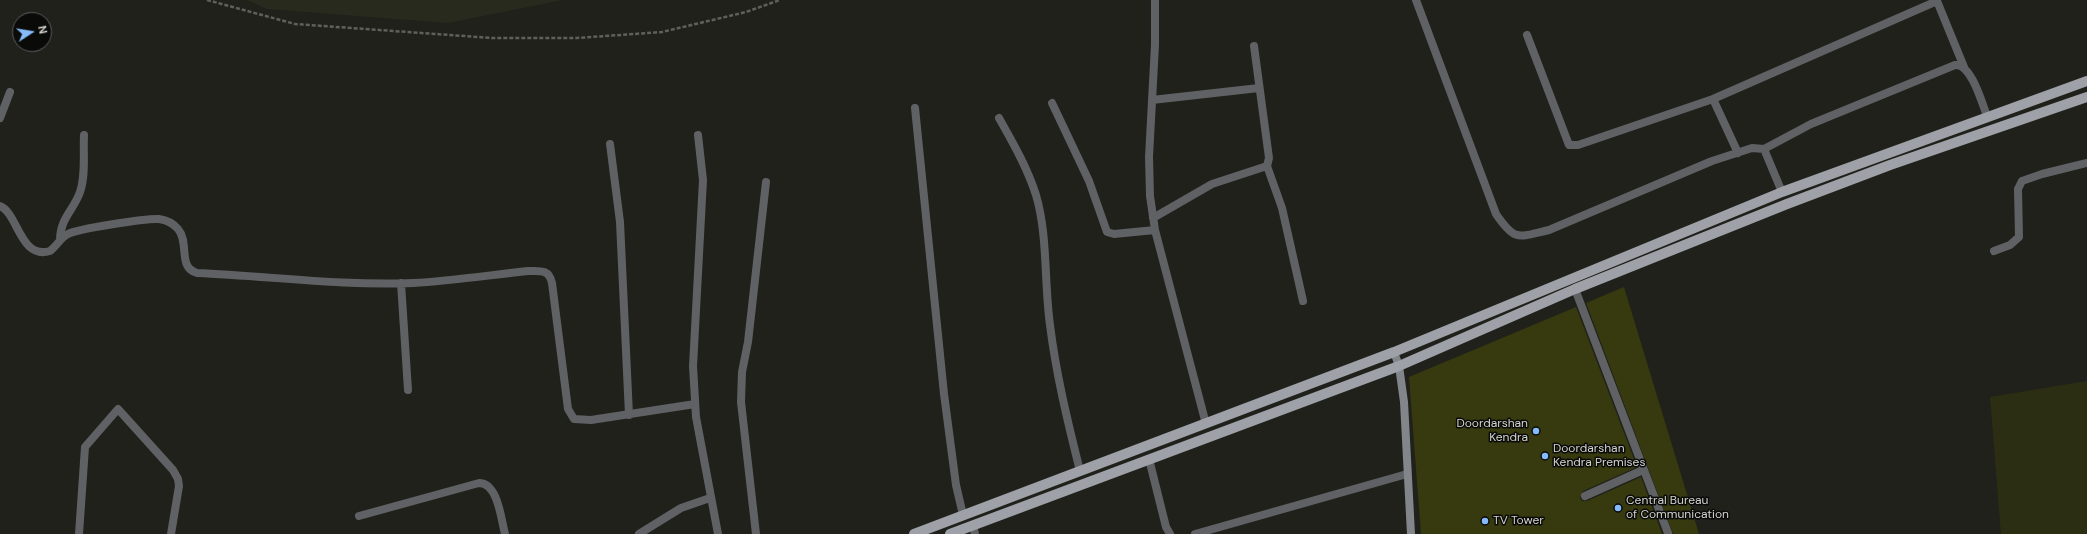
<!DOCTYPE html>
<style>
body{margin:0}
#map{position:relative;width:2087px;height:534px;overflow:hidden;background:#20211b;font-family:"DM Sans",sans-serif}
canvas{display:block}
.north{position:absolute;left:12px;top:12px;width:40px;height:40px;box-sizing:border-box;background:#0a0a08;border:1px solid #5a5a58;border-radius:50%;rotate:78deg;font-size:11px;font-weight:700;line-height:16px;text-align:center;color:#d2d3cf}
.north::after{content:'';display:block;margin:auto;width:14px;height:18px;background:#85bbfb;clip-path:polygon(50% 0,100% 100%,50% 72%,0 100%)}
</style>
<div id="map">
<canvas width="2087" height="534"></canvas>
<div class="north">N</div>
</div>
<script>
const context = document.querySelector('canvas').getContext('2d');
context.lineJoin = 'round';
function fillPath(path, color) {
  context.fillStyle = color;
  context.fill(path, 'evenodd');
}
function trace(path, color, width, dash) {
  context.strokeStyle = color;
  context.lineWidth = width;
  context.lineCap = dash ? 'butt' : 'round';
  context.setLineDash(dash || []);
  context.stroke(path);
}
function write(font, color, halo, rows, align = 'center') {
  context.font = font + ' "DM Sans",sans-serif';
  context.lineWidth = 3;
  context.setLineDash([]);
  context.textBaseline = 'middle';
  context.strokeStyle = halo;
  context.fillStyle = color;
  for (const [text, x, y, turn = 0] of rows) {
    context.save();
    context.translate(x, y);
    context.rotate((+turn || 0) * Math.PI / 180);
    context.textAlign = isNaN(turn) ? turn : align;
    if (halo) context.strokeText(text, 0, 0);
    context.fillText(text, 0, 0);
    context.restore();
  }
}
fillPath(new Path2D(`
 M 247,0 L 563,0 L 448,23 L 267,9 Z`), '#292a1e');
fillPath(new Path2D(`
 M 2087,381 L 2087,534 L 2001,534 L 1990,397 Z`), '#2c2e13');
fillPath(new Path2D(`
 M 1624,287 L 1699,534 L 1673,534 L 1586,303 Z
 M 1576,307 L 1637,467 L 1583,491 L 1580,498 L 1582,501 L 1587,501 L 1641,477 L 1662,534 L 1421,534 L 1409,377 Z`), '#37390f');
trace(new Path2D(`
 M 207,0 L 295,24 L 492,38 L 577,38 L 662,32 L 746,12 L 780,0`), '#5f605a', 2.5, [4, 2]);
trace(new Path2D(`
 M 1575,289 L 1668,533
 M 1585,496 L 1643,470`), '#5f6164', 8);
trace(new Path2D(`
 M 1155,0 L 1155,45 L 1149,157 L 1150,196 L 1155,230 L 1206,424
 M 1416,0 L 1496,214 C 1515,242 1518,237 1549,230 L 1712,161 L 1752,148 L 1764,149 L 1782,192
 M 1527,35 L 1569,145 L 1578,145 L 1713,99 L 1738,153
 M 1713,99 L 1937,1 L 1964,67
 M 1152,100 L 1259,88
 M 1052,103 L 1089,181 L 1107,232 L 1114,234 L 1155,230
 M 915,108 L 944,394 L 956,485 L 963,515
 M 0,118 L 10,92
 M 999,118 C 1013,143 1027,167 1036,195 C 1048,236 1044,282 1050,325 C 1056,374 1068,423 1080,471
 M 698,135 L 703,180 L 693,366 L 696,417 L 718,534
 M 610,144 L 620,222 L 629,415
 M 1764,149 L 1811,124 L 1955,65 C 1971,63 1982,103 1987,116
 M 1267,166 L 1282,208 L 1303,301
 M 0,206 C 18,213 20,260 50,251 C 57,246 60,238 68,234 C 77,229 147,218 159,219 C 166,220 173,223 178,229 C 190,243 177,267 197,273 C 269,276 341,286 413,283 C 451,281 490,275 528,271 C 540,271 549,269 552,283 L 568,409 L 574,419 L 591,420 L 695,404
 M 1153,218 L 1212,184 L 1267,166 L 1269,158 L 1254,46
 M 60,240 C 60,218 74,210 80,192 C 86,175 83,153 84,135
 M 1994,251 L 2010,245 L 2019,237 L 2018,189 L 2022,181 L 2042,174 L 2087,163
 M 401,283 L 408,390
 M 1149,459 L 1166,527 L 1170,534
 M 359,516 L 479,483 C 498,483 501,519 505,534
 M 973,525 L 975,534
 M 79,534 L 85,447 L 118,409 L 173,470 L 178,479 L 179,486 L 171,534
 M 639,534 L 681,508 L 710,498
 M 756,534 L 741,402 L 742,372 L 748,342 L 766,182
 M 1195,534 L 1407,474`), '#5f6164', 8);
trace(new Path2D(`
 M 1394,352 L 1399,366 L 1404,402 L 1411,534`), '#82868a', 8);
trace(new Path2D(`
 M 914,534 L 1394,352 L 1782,192 L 2087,81
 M 950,534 L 1399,366 L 1575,289 L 1787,204 L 1890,165 L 2087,97`), '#9ea2a8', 10);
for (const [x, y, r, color] of [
 [1536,431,4,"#85bbfb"],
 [1545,456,4,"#85bbfb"],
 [1618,508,4,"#85bbfb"],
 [1485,521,4,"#85bbfb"]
]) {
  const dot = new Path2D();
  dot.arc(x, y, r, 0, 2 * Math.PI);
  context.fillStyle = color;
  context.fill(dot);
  trace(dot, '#0a0a08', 1.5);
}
write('12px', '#d2d3cf', '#0a0a08', [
 ["Doordarshan",1528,424,"right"],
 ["Kendra",1528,438,"right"],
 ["Doordarshan",1553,449],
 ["Kendra Premises",1553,463],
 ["Central Bureau",1626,501],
 ["of Communication",1626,515],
 ["TV Tower",1493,521]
], 'left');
</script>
